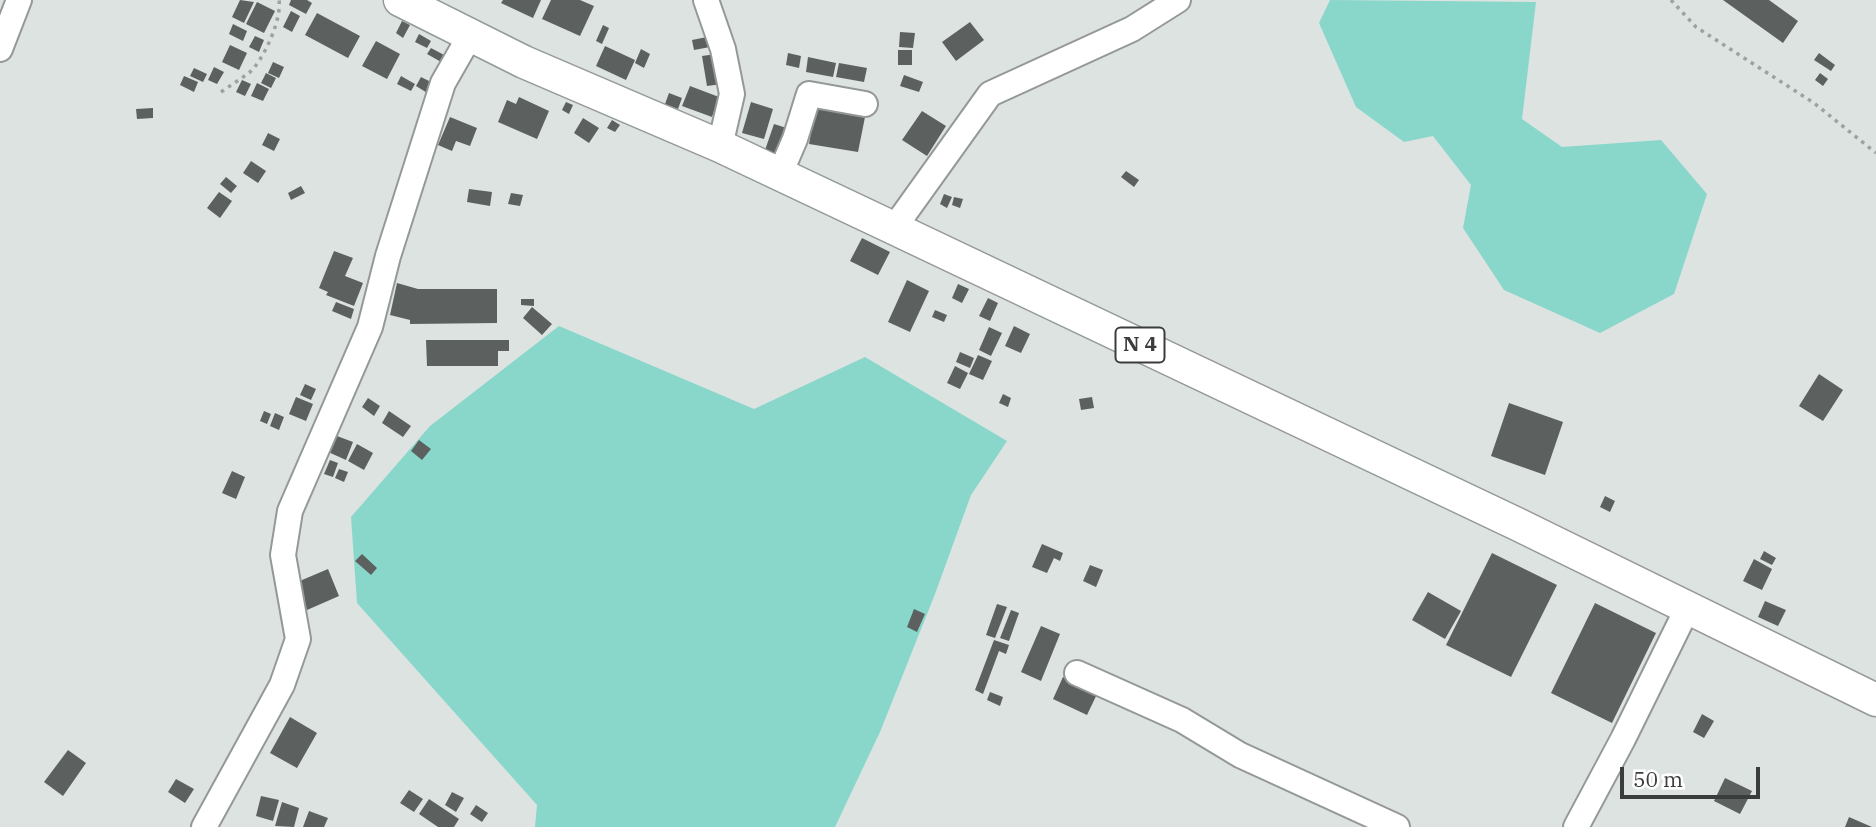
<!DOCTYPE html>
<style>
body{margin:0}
#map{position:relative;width:1876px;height:827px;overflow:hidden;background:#dde3e1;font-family:"IBM Plex Serif",serif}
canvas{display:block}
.scale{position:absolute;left:1620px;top:767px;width:140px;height:32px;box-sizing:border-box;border:4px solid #3b3d3d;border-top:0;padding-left:9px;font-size:21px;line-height:24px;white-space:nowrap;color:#3b3d3d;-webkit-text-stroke:5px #fff;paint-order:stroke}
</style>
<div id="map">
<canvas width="1876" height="827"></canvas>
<div class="scale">50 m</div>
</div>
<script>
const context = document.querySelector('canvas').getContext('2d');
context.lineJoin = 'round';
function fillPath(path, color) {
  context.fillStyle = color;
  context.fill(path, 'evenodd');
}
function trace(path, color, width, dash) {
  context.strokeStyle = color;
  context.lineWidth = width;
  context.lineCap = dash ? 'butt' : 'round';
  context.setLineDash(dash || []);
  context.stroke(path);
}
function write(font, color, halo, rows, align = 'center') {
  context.font = font + ' "IBM Plex Serif",serif';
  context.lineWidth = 7;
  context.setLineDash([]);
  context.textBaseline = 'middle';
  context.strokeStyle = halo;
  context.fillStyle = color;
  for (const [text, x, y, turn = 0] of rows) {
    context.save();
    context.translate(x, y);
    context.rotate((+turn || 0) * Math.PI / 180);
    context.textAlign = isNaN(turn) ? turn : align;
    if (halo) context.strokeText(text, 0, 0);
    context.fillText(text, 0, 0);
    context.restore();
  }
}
fillPath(new Path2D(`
 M 1330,0 L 1536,2 L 1522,119 L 1562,147 L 1661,140 L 1707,194 L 1674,294 L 1600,333 L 1504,290 L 1463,228 L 1471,185 L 1433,136 L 1404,142 L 1356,107 L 1319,23 Z
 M 559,326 L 754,409 L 865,357 L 1007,441 L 971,495 L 935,594 L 880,732 L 835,827 L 535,827 L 537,805 L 357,603 L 351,517 L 430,426 Z`), '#88d7ca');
fillPath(new Path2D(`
 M 240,0 L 254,2 L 244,23 L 232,17 Z
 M 291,0 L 307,0 L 312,3 L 306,14 L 289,5 Z
 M 503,0 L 541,0 L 533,18 L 501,3 Z
 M 551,0 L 580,0 L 594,6 L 580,36 L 542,19 Z
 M 1723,0 L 1769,0 L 1798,21 L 1783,43 Z
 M 257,2 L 275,11 L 264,33 L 246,24 Z
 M 291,11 L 300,16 L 292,32 L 283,27 Z
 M 317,13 L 360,36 L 348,58 L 305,35 Z
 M 402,21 L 410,25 L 403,38 L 396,33 Z
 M 970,22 L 984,40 L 956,61 L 942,42 Z
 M 233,24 L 247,31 L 243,41 L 229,34 Z
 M 603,25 L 609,28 L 602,44 L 596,41 Z
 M 900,32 L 915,33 L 913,48 L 899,47 Z
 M 419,34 L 431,41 L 427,48 L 415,42 Z
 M 255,36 L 264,40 L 259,52 L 249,47 Z
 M 707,37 L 710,47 L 694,50 L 692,40 Z
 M 376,41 L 400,54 L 387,79 L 362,66 Z
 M 230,45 L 247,53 L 239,70 L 222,62 Z
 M 605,46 L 635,60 L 626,80 L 596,66 Z
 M 431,48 L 446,56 L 443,63 L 427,54 Z
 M 641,49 L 650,54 L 644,68 L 635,63 Z
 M 898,50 L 912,50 L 912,65 L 898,65 Z
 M 788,53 L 801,56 L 799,68 L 786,65 Z
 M 1819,53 L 1835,65 L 1831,71 L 1814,60 Z
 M 716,54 L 722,84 L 707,86 L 702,56 Z
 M 808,57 L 836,63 L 833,77 L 806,72 Z
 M 273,62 L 284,67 L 279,78 L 268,73 Z
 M 839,63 L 867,68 L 864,82 L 836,77 Z
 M 214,67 L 224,72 L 217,84 L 208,80 Z
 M 194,68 L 207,74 L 203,82 L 190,76 Z
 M 266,73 L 276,78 L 271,88 L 261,83 Z
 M 1820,73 L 1828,79 L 1823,86 L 1815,80 Z
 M 904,75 L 923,82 L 919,92 L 900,86 Z
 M 184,76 L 198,82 L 194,92 L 180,85 Z
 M 401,76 L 415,84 L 411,91 L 397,84 Z
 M 421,77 L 435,84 L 429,94 L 416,86 Z
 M 242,80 L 251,84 L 245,96 L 236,92 Z
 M 257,83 L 269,89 L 263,101 L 251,96 Z
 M 690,86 L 719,97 L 712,117 L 682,106 Z
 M 669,93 L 682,98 L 678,109 L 665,104 Z
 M 519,97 L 549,111 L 537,139 L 498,122 L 507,100 L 516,104 Z
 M 566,102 L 573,105 L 569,114 L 562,110 Z
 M 751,102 L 773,109 L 764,139 L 742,133 Z
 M 816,103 L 866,112 L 858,152 L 809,144 Z
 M 153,108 L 153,118 L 137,119 L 136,109 Z
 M 922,111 L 946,126 L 927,156 L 902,140 Z
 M 450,117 L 477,128 L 470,146 L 456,141 L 452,151 L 438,145 Z
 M 583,118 L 599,128 L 589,143 L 574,133 Z
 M 612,120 L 620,125 L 615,132 L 607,128 Z
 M 774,124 L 793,130 L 783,159 L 763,156 Z
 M 268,133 L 280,139 L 274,151 L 262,145 Z
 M 251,161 L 266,171 L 258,183 L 243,173 Z
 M 1126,171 L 1139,180 L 1134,187 L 1121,177 Z
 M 226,177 L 237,186 L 231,193 L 220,184 Z
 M 301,186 L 305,193 L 291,200 L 288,193 Z
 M 469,189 L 492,192 L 490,206 L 467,202 Z
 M 219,192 L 232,201 L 220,218 L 207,208 Z
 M 511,193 L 523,195 L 520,206 L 508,204 Z
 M 944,194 L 952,197 L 947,208 L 940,204 Z
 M 954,197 L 963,199 L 960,208 L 952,205 Z
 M 862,238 L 890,252 L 878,275 L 850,261 Z
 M 334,251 L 353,258 L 345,276 L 363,283 L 354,306 L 326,295 L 328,292 L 319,288 Z
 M 907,280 L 929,291 L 910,332 L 888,322 Z
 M 397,283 L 418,289 L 497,289 L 497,323 L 410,324 L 410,320 L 390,315 Z
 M 958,284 L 969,289 L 962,303 L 952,298 Z
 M 988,298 L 998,303 L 990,321 L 979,316 Z
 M 521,299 L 534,299 L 534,306 L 521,305 Z
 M 336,302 L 354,309 L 351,319 L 332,311 Z
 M 532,307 L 552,324 L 542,335 L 523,318 Z
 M 935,310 L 947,315 L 944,322 L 932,317 Z
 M 1014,326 L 1030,334 L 1021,353 L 1005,346 Z
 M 989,327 L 1002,333 L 991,356 L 979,350 Z
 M 426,340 L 509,340 L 509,351 L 498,351 L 498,366 L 427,366 Z
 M 960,352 L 974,358 L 970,368 L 956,362 Z
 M 978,355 L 992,361 L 983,380 L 969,374 Z
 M 955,366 L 968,373 L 960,389 L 947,383 Z
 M 1819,374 L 1843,390 L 1823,421 L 1799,406 Z
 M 305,384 L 316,389 L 311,400 L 300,395 Z
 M 1003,394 L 1011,398 L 1008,407 L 999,403 Z
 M 296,397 L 313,404 L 306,421 L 289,414 Z
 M 1092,397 L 1094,408 L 1081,410 L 1079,399 Z
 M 368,398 L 380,406 L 374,416 L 362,407 Z
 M 1509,403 L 1563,422 L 1545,475 L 1491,456 Z
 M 264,411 L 271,414 L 267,424 L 260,421 Z
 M 389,411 L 411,426 L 403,437 L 382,423 Z
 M 275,413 L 284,417 L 279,430 L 270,426 Z
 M 337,436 L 353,442 L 346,460 L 326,451 L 330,441 L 334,443 Z
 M 419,440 L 431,449 L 422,460 L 411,451 Z
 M 357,444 L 373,453 L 364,470 L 348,461 Z
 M 330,460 L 338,463 L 333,477 L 324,474 Z
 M 339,469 L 348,472 L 344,482 L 335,478 Z
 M 232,471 L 245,477 L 236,499 L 222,493 Z
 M 1605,496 L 1615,501 L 1610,512 L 1600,507 Z
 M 1042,544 L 1063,553 L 1060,561 L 1054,558 L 1047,573 L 1032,567 Z
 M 1764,551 L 1776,558 L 1772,565 L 1760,559 Z
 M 1492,553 L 1557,585 L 1511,677 L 1446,645 Z
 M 362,554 L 377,568 L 371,575 L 355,561 Z
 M 1754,559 L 1772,569 L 1762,590 L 1743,581 Z
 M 1090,565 L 1103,570 L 1096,587 L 1083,581 Z
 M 328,569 L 339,596 L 307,610 L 295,583 Z
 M 1428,592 L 1461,611 L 1445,639 L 1412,620 Z
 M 1765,601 L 1786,610 L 1778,626 L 1758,617 Z
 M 1595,603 L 1656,633 L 1612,723 L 1551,693 Z
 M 997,604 L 1007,607 L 995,638 L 986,635 Z
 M 914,609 L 925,614 L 917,632 L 907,627 Z
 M 1011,610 L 1019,613 L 1009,641 L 1000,638 Z
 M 1041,626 L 1060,634 L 1041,681 L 1021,672 Z
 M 994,640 L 1009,645 L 1006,654 L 999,651 L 983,694 L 975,690 Z
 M 1063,677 L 1098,692 L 1087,715 L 1053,699 Z
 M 990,692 L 1003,697 L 1000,706 L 987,700 Z
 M 1702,714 L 1714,721 L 1704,738 L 1693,732 Z
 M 290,717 L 317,733 L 297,768 L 270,753 Z
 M 68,750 L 86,763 L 63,796 L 44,782 Z
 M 1725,778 L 1752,791 L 1740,814 L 1714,801 Z
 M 176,779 L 194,789 L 185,803 L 168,792 Z
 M 409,790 L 423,799 L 414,812 L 400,803 Z
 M 452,792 L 464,798 L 456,812 L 445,805 Z
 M 261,796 L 279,800 L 273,821 L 256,816 Z
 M 429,799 L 459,819 L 454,827 L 438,827 L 419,814 Z
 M 282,802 L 299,808 L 294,827 L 275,826 Z
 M 476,805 L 488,813 L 482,822 L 470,814 Z
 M 309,811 L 328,818 L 324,827 L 303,827 Z
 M 1849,817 L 1872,827 L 1845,827 Z`), '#5c6160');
const minor = new Path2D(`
 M 706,0 L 723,49 L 732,94 L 720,146
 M 0,49 L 19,0
 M 780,174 L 795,139 L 809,94 L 865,104
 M 894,228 L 990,94 L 1132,29 L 1178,0
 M 1077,673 L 1182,720 L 1240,755 L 1397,827
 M 204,827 L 282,685 L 298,639 L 283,555 L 290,511 L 370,327 L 388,256 L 443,83 L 471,34
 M 1576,827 L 1623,739 L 1688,607`);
const major = new Path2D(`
 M 400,0 L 524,62 L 720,146 L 885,224 L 1517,524 L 1876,700`);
trace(minor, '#949998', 28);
trace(major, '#949998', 35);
trace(new Path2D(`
 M 1671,0 L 1696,27 L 1814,103 L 1876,153
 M 221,92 C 231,85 241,79 250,72 C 264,59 282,19 279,0`), '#9da1a0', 3.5, [3.5, 5]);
trace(minor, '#fff', 24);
trace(major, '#fff', 32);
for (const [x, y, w] of [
 [1140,345,49]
]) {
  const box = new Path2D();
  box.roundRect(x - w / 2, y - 17.5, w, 35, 5);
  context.fillStyle = '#fff';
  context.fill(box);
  trace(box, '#3b3d3d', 2);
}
write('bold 21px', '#3b3d3d', null, [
 ["N 4",1140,345]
]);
</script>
